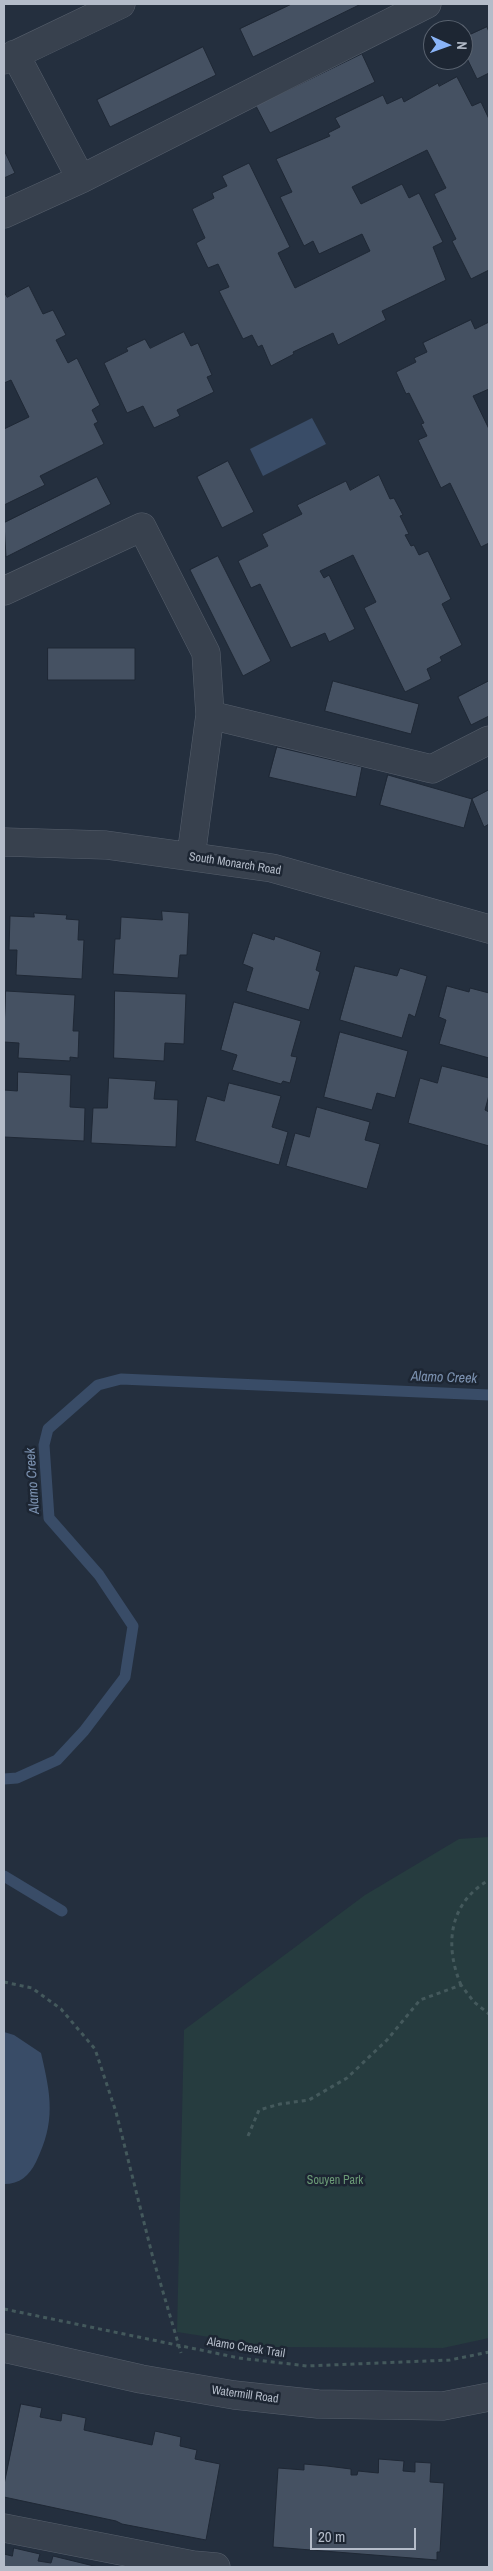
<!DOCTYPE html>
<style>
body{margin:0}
#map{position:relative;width:493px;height:2571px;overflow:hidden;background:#242f3e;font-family:"Archivo Narrow",sans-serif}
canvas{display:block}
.frame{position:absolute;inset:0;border:5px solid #b4bcc9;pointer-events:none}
.north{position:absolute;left:423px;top:20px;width:50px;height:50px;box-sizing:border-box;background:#1d2633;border:1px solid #59626f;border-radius:50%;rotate:92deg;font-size:14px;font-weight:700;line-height:20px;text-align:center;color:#b4bcc9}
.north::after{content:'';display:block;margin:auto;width:18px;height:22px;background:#8ab4f8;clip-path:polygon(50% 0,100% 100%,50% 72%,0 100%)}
.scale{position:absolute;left:310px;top:2528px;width:106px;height:22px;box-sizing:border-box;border:2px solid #b4bcc9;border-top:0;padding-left:6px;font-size:15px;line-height:18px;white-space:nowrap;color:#b4bcc9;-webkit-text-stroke:4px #1d2633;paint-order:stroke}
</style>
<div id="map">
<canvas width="493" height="2571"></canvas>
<div class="frame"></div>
<div class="north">N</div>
<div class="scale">20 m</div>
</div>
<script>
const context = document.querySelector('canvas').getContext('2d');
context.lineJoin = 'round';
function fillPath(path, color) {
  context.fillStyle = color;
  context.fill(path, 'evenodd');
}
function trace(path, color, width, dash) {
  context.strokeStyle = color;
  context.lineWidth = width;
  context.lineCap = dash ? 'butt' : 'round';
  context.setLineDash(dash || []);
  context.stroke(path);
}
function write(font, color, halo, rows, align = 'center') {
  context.font = font + ' "Archivo Narrow",sans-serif';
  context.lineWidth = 5;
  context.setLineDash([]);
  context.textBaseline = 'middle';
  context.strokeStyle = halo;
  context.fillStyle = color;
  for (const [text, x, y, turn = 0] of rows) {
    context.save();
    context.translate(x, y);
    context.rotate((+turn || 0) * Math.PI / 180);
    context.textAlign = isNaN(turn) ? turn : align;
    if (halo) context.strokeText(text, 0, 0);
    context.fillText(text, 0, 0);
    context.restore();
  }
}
fillPath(new Path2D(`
 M 489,1837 L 489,2338 L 443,2348 L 274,2347 L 177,2332 L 184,2030 L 365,1895 L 459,1839 Z`), '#263c3f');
fillPath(new Path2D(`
 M 312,418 L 326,444 L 263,476 L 250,449 Z
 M 4,2032 L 14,2035 L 41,2053 C 51,2096 56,2121 36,2162 C 29,2176 20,2184 4,2184 Z`), '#394c67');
trace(new Path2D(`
 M 4,1779 L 17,1778 L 57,1760 L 84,1731 L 125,1677 L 133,1626 L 99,1575 L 49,1518 L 44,1445 L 48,1429 L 98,1385 L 121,1379 L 489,1395
 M 4,1876 L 62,1911`), '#394c67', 11);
const building = new Path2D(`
 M 292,4 L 358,4 L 359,5 L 253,57 L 240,29 Z
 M 487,27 L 489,32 L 489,73 L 477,79 L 463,50 L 463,38 Z
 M 203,47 L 216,75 L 110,127 L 97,100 Z
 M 362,54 L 375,82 L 270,133 L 256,106 Z
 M 457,77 L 472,106 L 481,102 L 489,119 L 489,270 L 471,279 L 452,241 L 456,239 L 434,194 L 446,188 L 427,150 L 352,187 L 361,204 L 402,184 L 409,198 L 419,193 L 443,242 L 433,247 L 446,280 L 382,311 L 386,320 L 338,345 L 333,333 L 293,352 L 294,354 L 271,366 L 262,345 L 258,347 L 252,335 L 243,339 L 219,291 L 229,287 L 218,264 L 208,268 L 196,243 L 205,238 L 192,209 L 214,198 L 212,193 L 227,186 L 222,176 L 249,163 L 290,247 L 278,253 L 295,288 L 370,251 L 362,234 L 319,254 L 313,241 L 304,246 L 280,197 L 292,192 L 276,159 L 330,136 L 328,133 L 340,127 L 335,118 L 383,95 L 387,104 L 402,97 L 404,102 L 438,83 L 439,86 Z
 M 4,150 L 15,173 L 4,178 Z
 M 29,286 L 43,314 L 53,310 L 66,335 L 56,340 L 68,363 L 77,358 L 100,405 L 92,410 L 98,422 L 94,424 L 104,444 L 40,476 L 45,485 L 4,505 L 4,429 L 29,417 L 11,380 L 4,383 L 4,292 L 7,297 Z
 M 471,320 L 475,329 L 489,322 L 489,389 L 473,396 L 489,429 L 489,543 L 481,547 L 450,483 L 441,488 L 418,440 L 427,436 L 421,424 L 424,423 L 409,393 L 406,394 L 396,372 L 416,362 L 414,358 L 427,352 L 423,343 Z
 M 184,332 L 191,346 L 198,343 L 212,375 L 207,377 L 214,392 L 177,410 L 180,416 L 154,428 L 143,406 L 127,413 L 104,363 L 128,351 L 126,348 L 145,339 L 150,348 Z
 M 228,461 L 254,512 L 222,528 L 197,477 Z
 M 379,475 L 390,499 L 394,498 L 403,515 L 400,516 L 409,534 L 405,535 L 411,546 L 414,545 L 419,555 L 428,551 L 451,599 L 442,604 L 462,645 L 440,657 L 442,661 L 427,669 L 431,679 L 405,692 L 364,608 L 376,602 L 353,555 L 320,571 L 324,578 L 329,575 L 355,629 L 329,642 L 325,633 L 291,648 L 260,584 L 251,588 L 238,561 L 268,546 L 262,534 L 302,514 L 297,505 L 346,481 L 350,490 Z
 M 97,477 L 111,504 L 6,557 L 4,523 Z
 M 218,556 L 271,661 L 243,676 L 190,570 Z
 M 48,648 L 135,648 L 135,680 L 48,680 Z
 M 333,681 L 419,704 L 411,734 L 325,711 Z
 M 489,681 L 489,716 L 471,725 L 458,697 Z
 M 277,747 L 362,767 L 356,797 L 269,777 Z
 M 388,775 L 472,799 L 464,828 L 380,805 Z
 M 489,790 L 489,824 L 484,827 L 472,799 Z
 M 162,911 L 189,913 L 187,955 L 180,955 L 178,978 L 113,974 L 115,939 L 120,939 L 121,917 L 162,920 Z
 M 34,913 L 67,915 L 66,919 L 79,920 L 78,940 L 84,940 L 82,979 L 16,975 L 17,950 L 9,950 L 10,916 L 34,917 Z
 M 253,933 L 274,940 L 275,936 L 321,952 L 316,970 L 320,972 L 309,1010 L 246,991 L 253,968 L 243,964 Z
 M 355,966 L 397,976 L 400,968 L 427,976 L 415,1017 L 409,1014 L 402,1038 L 340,1020 Z
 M 447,986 L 469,992 L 470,988 L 489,993 L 489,1058 L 439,1044 L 446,1020 L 439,1017 Z
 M 6,991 L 75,995 L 73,1031 L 79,1031 L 78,1058 L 70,1057 L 70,1061 L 18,1058 L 19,1043 L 4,1042 Z
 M 115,991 L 186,994 L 184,1044 L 165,1043 L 164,1061 L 114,1058 Z
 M 234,1002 L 301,1021 L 291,1056 L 297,1057 L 290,1083 L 283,1081 L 281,1084 L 232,1070 L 237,1055 L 221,1050 Z
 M 340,1032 L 408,1051 L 395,1098 L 377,1093 L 372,1110 L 324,1097 Z
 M 442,1066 L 489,1078 L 489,1095 L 485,1110 L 489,1112 L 489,1146 L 408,1123 L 420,1078 L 437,1083 Z
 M 18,1072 L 71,1075 L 70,1107 L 85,1108 L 84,1141 L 4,1137 L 4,1090 L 17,1091 Z
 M 109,1078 L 156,1081 L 154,1099 L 178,1100 L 176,1147 L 91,1143 L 93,1108 L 107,1108 Z
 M 229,1083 L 281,1096 L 272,1127 L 288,1132 L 279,1165 L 195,1141 L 207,1096 L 224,1101 Z
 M 317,1107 L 370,1122 L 365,1140 L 380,1144 L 367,1189 L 286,1166 L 295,1133 L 309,1137 Z
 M 21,2404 L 42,2408 L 40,2417 L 61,2421 L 62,2413 L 86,2418 L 84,2430 L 152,2445 L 155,2431 L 181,2437 L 180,2446 L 197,2450 L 195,2459 L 220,2464 L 206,2540 L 122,2524 L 116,2521 L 4,2497 L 4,2485 Z
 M 379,2459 L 404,2461 L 403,2471 L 415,2472 L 415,2462 L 431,2463 L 430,2482 L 444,2483 L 440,2552 L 437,2552 L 437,2560 L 273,2547 L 278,2468 L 304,2470 L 304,2464 L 327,2466 L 351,2469 L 351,2475 L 357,2475 L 358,2471 L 378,2473 Z
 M 14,2548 L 40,2554 L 38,2561 L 51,2563 L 53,2556 L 98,2567 L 4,2567 L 4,2554 L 12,2556 Z`);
fillPath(building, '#455162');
trace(building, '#1f2835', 1);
const minor = new Path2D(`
 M 15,54 L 81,179
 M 4,60 L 121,4
 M 4,214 L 81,179 L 427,4
 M 4,591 L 142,527 L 206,653 L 210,715 L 191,856
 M 210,715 L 432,769 L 489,740
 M 4,842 L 106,845 L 272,868 L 489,929
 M 4,2348 L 141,2379 L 234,2395 L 318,2404 L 443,2406 L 489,2397
 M 4,2528 L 193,2565 L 216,2567`);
trace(minor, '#565f6c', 29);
trace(new Path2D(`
 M 4,1982 L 32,1988 L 61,2009 L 95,2049 L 116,2112 L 153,2258 L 181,2353
 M 461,1985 C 444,1945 449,1903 489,1880
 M 248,2136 L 259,2110 L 280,2104 L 309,2100 L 347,2078 L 387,2040 L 420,2000 L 461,1985 L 474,2002 L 489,2014
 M 4,2309 L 239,2358 L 307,2366 L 450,2360 L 489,2352`), '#44595c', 3, [4, 4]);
trace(minor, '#38414e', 28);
write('12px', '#b4bcc9', '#1d2633', [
 ["South Monarch Road",235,864,9],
 ["Alamo Creek Trail",246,2348,9],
 ["Watermill Road",245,2395,8]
]);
write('12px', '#6b9a76', '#1d2633', [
 ["Souyen Park",335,2181]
]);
write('italic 14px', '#7c92b1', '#1d2633', [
 ["Alamo Creek",444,1378,2],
 ["Alamo Creek",33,1481,-94]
]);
</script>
